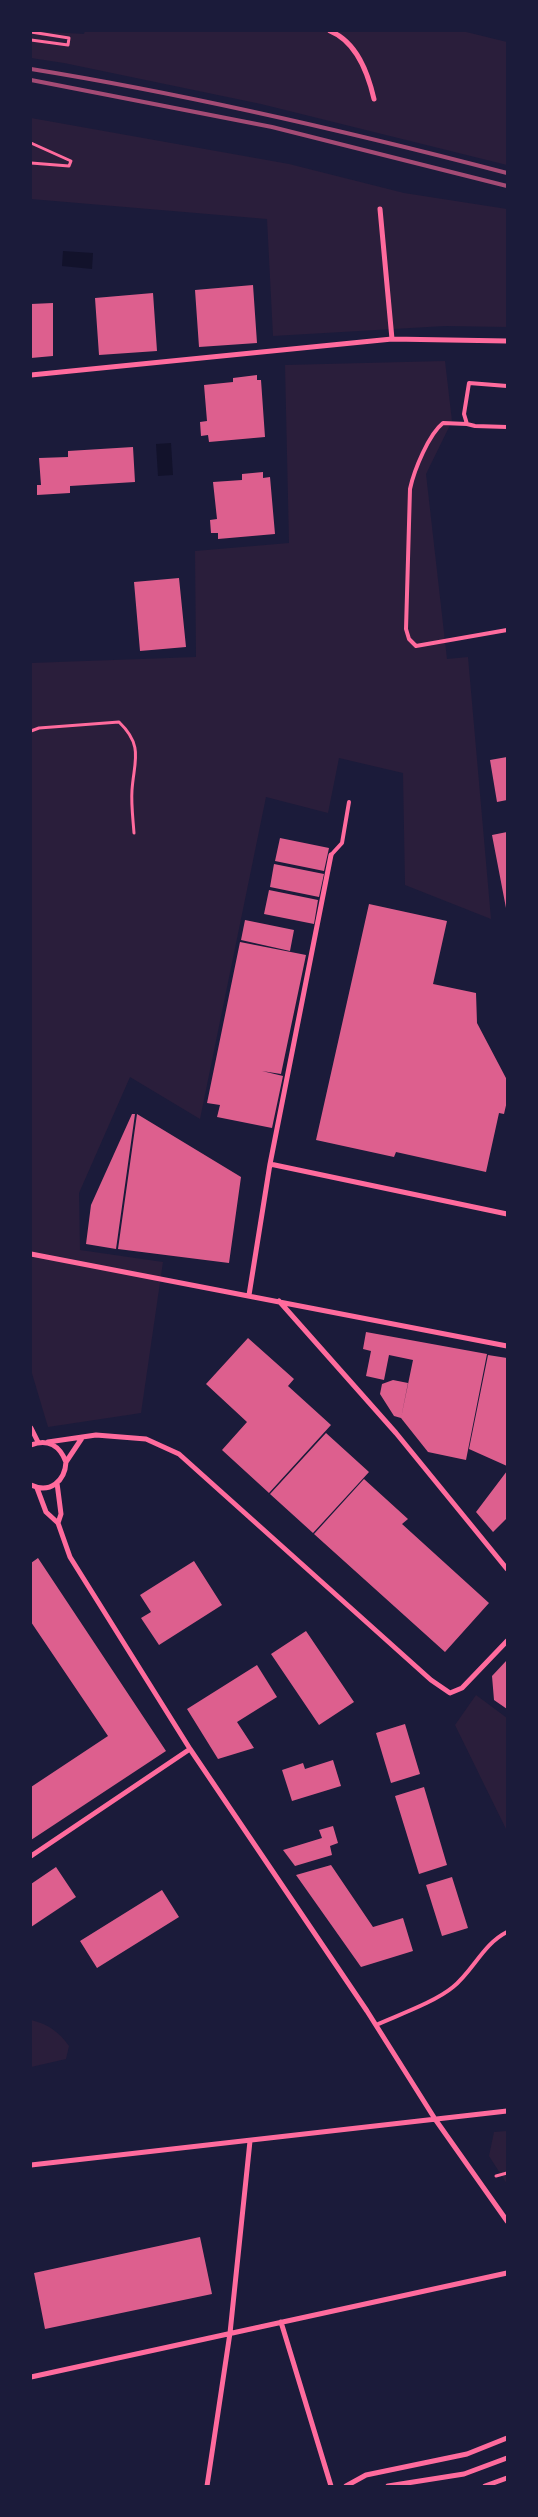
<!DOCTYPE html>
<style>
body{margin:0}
#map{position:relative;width:538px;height:2517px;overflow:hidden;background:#1b1b3a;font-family:Signika,sans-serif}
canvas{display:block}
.frame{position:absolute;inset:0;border:32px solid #1b1b3a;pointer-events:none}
</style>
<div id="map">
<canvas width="538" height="2517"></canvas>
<div class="frame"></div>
</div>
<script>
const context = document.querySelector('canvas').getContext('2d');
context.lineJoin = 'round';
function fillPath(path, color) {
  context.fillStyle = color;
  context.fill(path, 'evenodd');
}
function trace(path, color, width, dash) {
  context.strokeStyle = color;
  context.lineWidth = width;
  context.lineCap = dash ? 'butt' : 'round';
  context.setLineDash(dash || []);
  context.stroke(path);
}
fillPath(new Path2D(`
 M 31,31 L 84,34 L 85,31 L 462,31 L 507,42 L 507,165 L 261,104 L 64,63 L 31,58 Z
 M 31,118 L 289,164 L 404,193 L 507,209 L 507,327 L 445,326 L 273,336 L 267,219 L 31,199 Z
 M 445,361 L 452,421 L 426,474 L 447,659 L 468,657 L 491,919 L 405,885 L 403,773 L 339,758 L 328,813 L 266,797 L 200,1119 L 130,1077 L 79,1193 L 80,1250 L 163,1262 L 141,1413 L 48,1427 L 31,1370 L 31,663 L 196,657 L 195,551 L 289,543 L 285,365 Z
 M 476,1695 L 507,1718 L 507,1831 L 455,1725 Z
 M 31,2020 C 48,2024 59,2032 69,2046 L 66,2059 L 31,2067 Z
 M 507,2131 L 507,2184 L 489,2156 L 494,2132 Z`), '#2a1e3b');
fillPath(new Path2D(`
 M 63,251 L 93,253 L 92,269 L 62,266 Z
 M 171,443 L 173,475 L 158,476 L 156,444 Z`), '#12122b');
fillPath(new Path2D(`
 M 253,285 L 257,343 L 199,347 L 195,290 Z
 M 153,293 L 157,351 L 99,355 L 95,298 Z
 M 53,303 L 53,356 L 31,358 L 31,304 Z
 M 257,375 L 257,380 L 261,380 L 265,437 L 209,442 L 208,435 L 201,436 L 200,422 L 207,421 L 204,385 L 233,382 L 233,378 Z
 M 133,447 L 135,482 L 70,486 L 70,493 L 37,495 L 37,485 L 41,485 L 39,458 L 68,457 L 68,451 Z
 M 263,472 L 263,478 L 270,477 L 275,534 L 218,539 L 218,533 L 211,533 L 210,520 L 217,519 L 213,482 L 242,480 L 242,474 Z
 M 179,578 L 186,647 L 140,651 L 134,582 Z
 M 507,757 L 507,800 L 497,802 L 490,760 Z
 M 507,832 L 507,908 L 506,908 L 492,835 Z
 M 280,838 L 329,848 L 324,871 L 275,861 Z
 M 274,864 L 324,874 L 319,897 L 270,887 Z
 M 269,890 L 318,900 L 314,924 L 264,914 Z
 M 369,904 L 447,921 L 433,984 L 476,993 L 477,1023 L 507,1080 L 507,1101 L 504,1114 L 499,1113 L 486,1172 L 396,1152 L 394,1157 L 316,1140 Z
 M 245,920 L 294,930 L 290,951 L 241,940 Z
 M 240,942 L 306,955 L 281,1074 L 262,1071 L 283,1076 L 272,1128 L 217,1117 L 220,1105 L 207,1103 Z
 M 132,1114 L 135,1114 L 116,1249 L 86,1244 L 91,1205 Z
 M 137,1114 L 241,1177 L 229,1263 L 118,1249 Z
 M 366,1332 L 487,1354 L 466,1460 L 428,1452 L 401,1418 L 413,1360 L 389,1355 L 384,1380 L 366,1376 L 371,1351 L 363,1349 Z
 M 248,1338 L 294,1379 L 288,1386 L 331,1425 L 269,1493 L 222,1450 L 247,1422 L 206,1384 Z
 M 488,1355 L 507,1358 L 507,1466 L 469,1449 Z
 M 393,1380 L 408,1383 L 401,1418 L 394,1416 L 380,1394 L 382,1384 Z
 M 326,1433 L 369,1472 L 313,1533 L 270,1494 Z
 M 507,1471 L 507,1518 L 493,1532 L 476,1512 Z
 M 364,1479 L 408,1519 L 402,1524 L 489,1603 L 445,1652 L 314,1534 Z
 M 38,1558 L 166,1751 L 31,1840 L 31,1787 L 108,1736 L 31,1622 L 31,1563 Z
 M 194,1561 L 222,1605 L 159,1645 L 141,1618 L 151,1612 L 140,1595 Z
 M 306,1631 L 354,1702 L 319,1725 L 271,1654 Z
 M 507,1660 L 507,1709 L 494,1700 L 492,1676 Z
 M 257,1665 L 277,1697 L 237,1722 L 254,1748 L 218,1759 L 187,1709 Z
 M 405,1724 L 420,1774 L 391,1783 L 376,1733 Z
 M 333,1760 L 341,1786 L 292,1801 L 282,1770 L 303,1763 L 305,1769 Z
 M 424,1787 L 447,1865 L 419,1874 L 395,1796 Z
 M 333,1826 L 338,1843 L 330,1846 L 332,1855 L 295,1866 L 283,1850 L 322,1838 L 319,1830 Z
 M 331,1865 L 373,1927 L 403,1918 L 413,1951 L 361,1967 L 296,1875 Z
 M 56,1867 L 76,1897 L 31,1927 L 31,1884 Z
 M 452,1877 L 468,1928 L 442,1936 L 426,1885 Z
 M 162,1890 L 179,1917 L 97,1968 L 80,1941 Z
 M 200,2237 L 212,2294 L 45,2329 L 34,2273 Z`), '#dd5f8e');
trace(new Path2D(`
 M 31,32 L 69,38 L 68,45 L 31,40
 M 31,143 L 71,161 L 69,166 L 31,163
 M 31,731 L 39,728 L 119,722 C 144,746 134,761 132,790 C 131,804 133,819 134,833
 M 496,2176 L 507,2173`), '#ff6b9d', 3);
trace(new Path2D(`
 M 507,386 L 469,383 L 464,414 L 467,424 L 475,426 L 507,427
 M 467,424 L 443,423 C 429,434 414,470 410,489 L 406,629 L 409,639 L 416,646 L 507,630
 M 331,855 L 342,843 L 349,802
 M 376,2025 C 398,2015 435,2002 453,1987 C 473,1971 483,1944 507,1932`), '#ff6b9d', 4);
trace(new Path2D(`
 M 330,31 C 357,42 368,73 374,99
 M 380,209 L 392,339
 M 31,375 L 392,339 L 507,341
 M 270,1164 L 507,1214
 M 31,1254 L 507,1346
 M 249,1295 L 270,1164 L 331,855
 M 279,1301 L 396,1433 L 507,1569
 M 31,1428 L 38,1442
 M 48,1442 L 96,1435 L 146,1439 L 179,1454 L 431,1680 L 450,1693 L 462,1688 L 507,1641
 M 31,1445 C 48,1438 60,1446 66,1462 C 65,1481 50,1494 31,1485
 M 66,1462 L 82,1438
 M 57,1483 L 61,1514 L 58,1523
 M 37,1488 L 46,1512 L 58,1523 L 70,1557 L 190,1749 L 367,2011 L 435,2119 L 507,2221
 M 31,1856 L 190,1749
 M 31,2165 L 507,2111
 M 281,2322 L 331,2486
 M 31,2377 L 507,2273
 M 207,2486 L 230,2333 L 250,2141
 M 346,2486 L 366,2475 L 467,2454 L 507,2438
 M 388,2486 L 464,2474 L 507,2458
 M 485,2486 L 507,2478`), '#ff6b9d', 5);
trace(new Path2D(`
 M 31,69 C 192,95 350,132 507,173
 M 31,80 L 272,127 L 507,186`), '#a44b75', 4);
</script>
